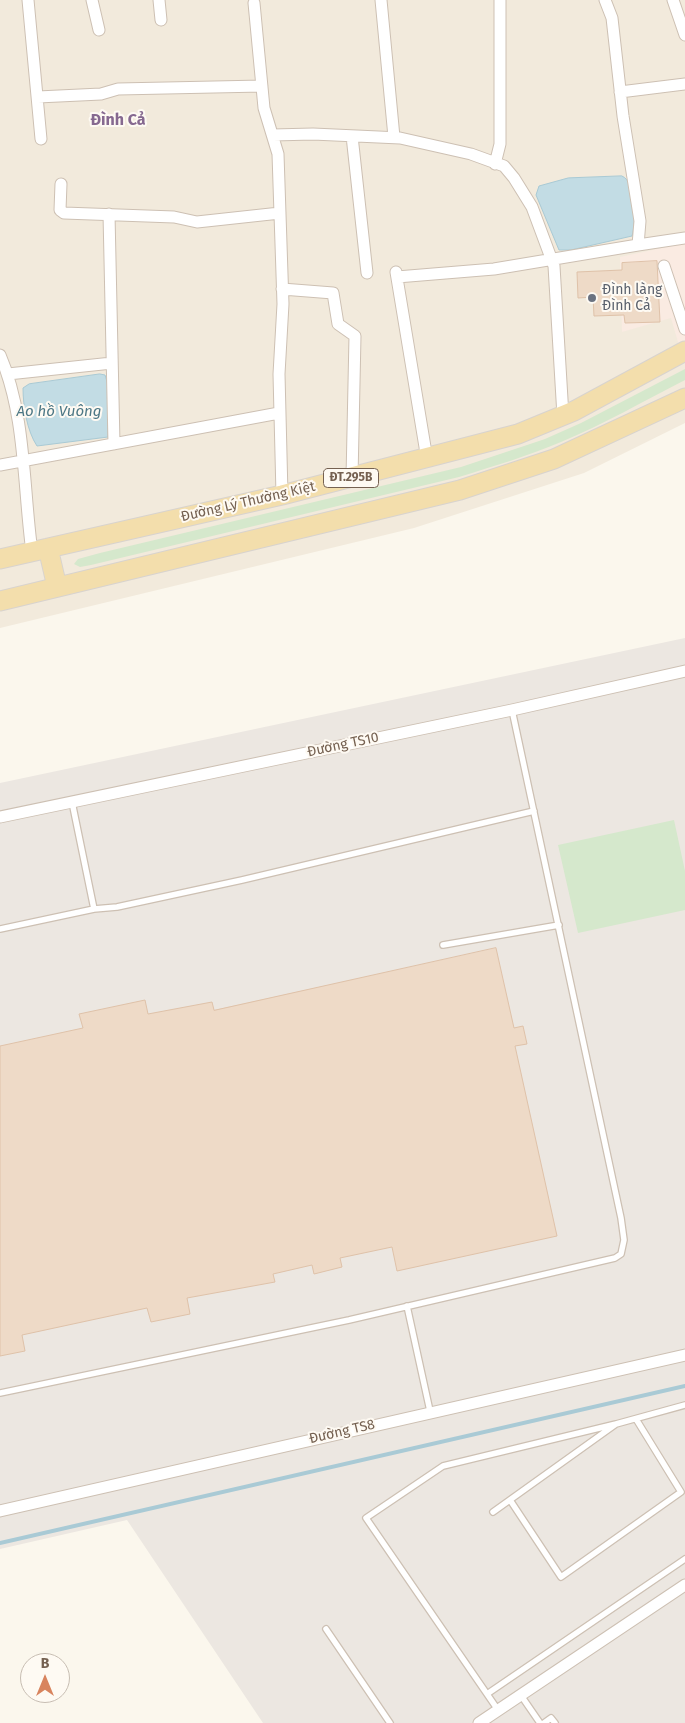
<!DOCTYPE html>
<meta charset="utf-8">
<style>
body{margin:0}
#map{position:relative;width:685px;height:1723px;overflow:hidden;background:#fbf7ed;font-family:"Fira Sans",sans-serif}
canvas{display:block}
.north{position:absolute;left:20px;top:1653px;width:50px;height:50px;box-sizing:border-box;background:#fefaf3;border:1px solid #c7bdb2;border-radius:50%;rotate:0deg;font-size:14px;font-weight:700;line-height:20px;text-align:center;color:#756151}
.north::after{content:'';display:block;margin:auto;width:18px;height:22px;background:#d8845e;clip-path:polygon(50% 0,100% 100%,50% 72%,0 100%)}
</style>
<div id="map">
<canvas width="685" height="1723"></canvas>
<div class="north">B</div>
</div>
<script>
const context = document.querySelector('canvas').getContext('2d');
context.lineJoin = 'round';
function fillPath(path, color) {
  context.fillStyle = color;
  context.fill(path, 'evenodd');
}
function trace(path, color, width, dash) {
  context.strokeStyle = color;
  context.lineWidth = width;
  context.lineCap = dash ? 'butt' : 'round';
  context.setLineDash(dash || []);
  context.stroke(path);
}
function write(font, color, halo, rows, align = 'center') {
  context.font = font + ' "Fira Sans",sans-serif';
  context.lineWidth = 4;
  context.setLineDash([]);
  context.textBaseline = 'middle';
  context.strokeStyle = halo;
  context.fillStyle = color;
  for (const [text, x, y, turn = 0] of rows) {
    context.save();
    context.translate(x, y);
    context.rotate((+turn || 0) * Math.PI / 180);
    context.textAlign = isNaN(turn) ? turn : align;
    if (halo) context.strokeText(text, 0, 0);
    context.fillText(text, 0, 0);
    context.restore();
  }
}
fillPath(new Path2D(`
 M 0,0 L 685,0 L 685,423 L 584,473 L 414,528 L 0,628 Z`), '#f2eadc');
fillPath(new Path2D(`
 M 685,243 L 685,346 L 680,349 L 671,318 L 622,332 L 620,257 Z`), '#faebe2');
fillPath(new Path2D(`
 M 685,638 L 685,1723 L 263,1723 L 127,1520 L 0,1549 L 0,783 Z`), '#ece7e1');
fillPath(new Path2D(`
 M 685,369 L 685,380 C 644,401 604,424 561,442 C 528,456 494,466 459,477 L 91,565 L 80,567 L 74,564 L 78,559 L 100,553 L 461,467 L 545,439 L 581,423 Z
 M 674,820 L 685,871 L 685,910 L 578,933 L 558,845 Z`), '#d5e8cc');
const water = new Path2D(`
 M 622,176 C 637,182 636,222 632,236 L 571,250 L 559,250 L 536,195 L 539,186 L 568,178 Z
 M 100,374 L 105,375 L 108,385 L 108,437 L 37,446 C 27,431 23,406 23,388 L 29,384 Z`);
fillPath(water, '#c2dce4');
trace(water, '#a9cad5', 1);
trace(new Path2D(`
 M 0,1543 L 685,1386`), '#a9cad5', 4);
const building = new Path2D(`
 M 657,261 L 660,322 L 625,323 L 624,315 L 594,316 L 593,297 L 578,298 L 577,272 L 622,270 L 622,263 Z
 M 496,948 L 514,1028 L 523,1026 L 527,1044 L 515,1046 L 557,1236 L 397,1271 L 392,1247 L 340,1258 L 342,1267 L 314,1274 L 312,1265 L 273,1274 L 275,1282 L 187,1298 L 190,1314 L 151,1322 L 147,1308 L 22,1335 L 25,1351 L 0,1356 L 0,1046 L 83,1028 L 79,1014 L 145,1000 L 148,1014 L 212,1002 L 214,1010 Z`);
fillPath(building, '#eedac7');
trace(building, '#dfc2a9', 1);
const service = new Path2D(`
 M 72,802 L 94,909 L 117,907 L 242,880 L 534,811
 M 0,929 L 94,909
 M 443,945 L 559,925
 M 407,1306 L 430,1411
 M 0,1393 L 349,1320 L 615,1258 L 621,1254 L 624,1240 L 621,1218 L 512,710
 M 616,1424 L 685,1405
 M 510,1500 L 561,1577 L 681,1492 L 636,1419
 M 493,1512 L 616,1424 L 443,1466 L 366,1518 L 498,1710
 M 326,1629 L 390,1723
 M 487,1694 L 685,1559
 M 520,1694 L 540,1723
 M 544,1723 L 551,1718 L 555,1723`);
const minor = new Path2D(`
 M 28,0 L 41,139
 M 92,0 L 99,30
 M 159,0 L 161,20
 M 381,0 L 394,137
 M 673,0 L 685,35
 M 254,3 L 264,108 L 278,154 L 283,304 L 279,374 L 282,495
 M 620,92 L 685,84
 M 38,97 L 101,94 L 118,89 L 262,86
 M 273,135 L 313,134 L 400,138 L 471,154 L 504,166 L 514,178 L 532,207 L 554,266 L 563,416
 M 352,136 L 367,273
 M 495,164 L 500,144 L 500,0
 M 61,184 L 60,210 L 64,213 L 174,217 L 197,222 L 280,213
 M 109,214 L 114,444
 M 638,245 L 685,238
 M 664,266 L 685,329
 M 396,272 L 427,459
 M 397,277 L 494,269 L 638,245 L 640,221 L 623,116 L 612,18 L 605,0
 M 282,289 L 333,293 L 338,324 L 355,336 L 352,478
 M 0,355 C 26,415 23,487 32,552
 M 8,374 L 112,363
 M 0,465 L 279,413
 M 0,817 L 512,710 L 685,671
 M 0,1511 L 685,1355
 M 479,1723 L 685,1585`);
const primary = new Path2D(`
 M 48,548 L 57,587
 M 0,559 L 282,495 L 518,434 L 574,411 L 685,351
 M 0,601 L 460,490 L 554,459 L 685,398`);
trace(service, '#cdc0b3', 8);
trace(minor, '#cdc0b3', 13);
trace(primary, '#d8d3ce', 21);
trace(service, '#fff', 5.5);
trace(minor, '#fff', 11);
trace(primary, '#f3deac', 19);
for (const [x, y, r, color] of [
 [592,298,5,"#6b7280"]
]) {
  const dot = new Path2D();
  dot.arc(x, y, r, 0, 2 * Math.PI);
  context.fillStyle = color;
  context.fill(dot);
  trace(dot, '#fefaf3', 2);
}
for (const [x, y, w] of [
 [351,478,55]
]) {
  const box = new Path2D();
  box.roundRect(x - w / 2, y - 9.5, w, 19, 4);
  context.fillStyle = '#fefaf3';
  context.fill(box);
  trace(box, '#756151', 1);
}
write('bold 12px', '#756151', null, [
 ["ĐT.295B",351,478]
]);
write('14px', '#5b616d', '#fefaf3', [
 ["Đình làng",602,290],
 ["Đình Cả",602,306]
], 'left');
write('14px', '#756151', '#fefaf3', [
 ["Đường Lý Thường Kiệt",248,502,-13],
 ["Đường TS10",343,745,-12],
 ["Đường TS8",342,1432,-13]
]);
write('italic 15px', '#4c7785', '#fefaf3', [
 ["Ao hồ Vuông",59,412]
]);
write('bold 16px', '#866990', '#fefaf3', [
 ["Đình Cả",118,121]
]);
</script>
